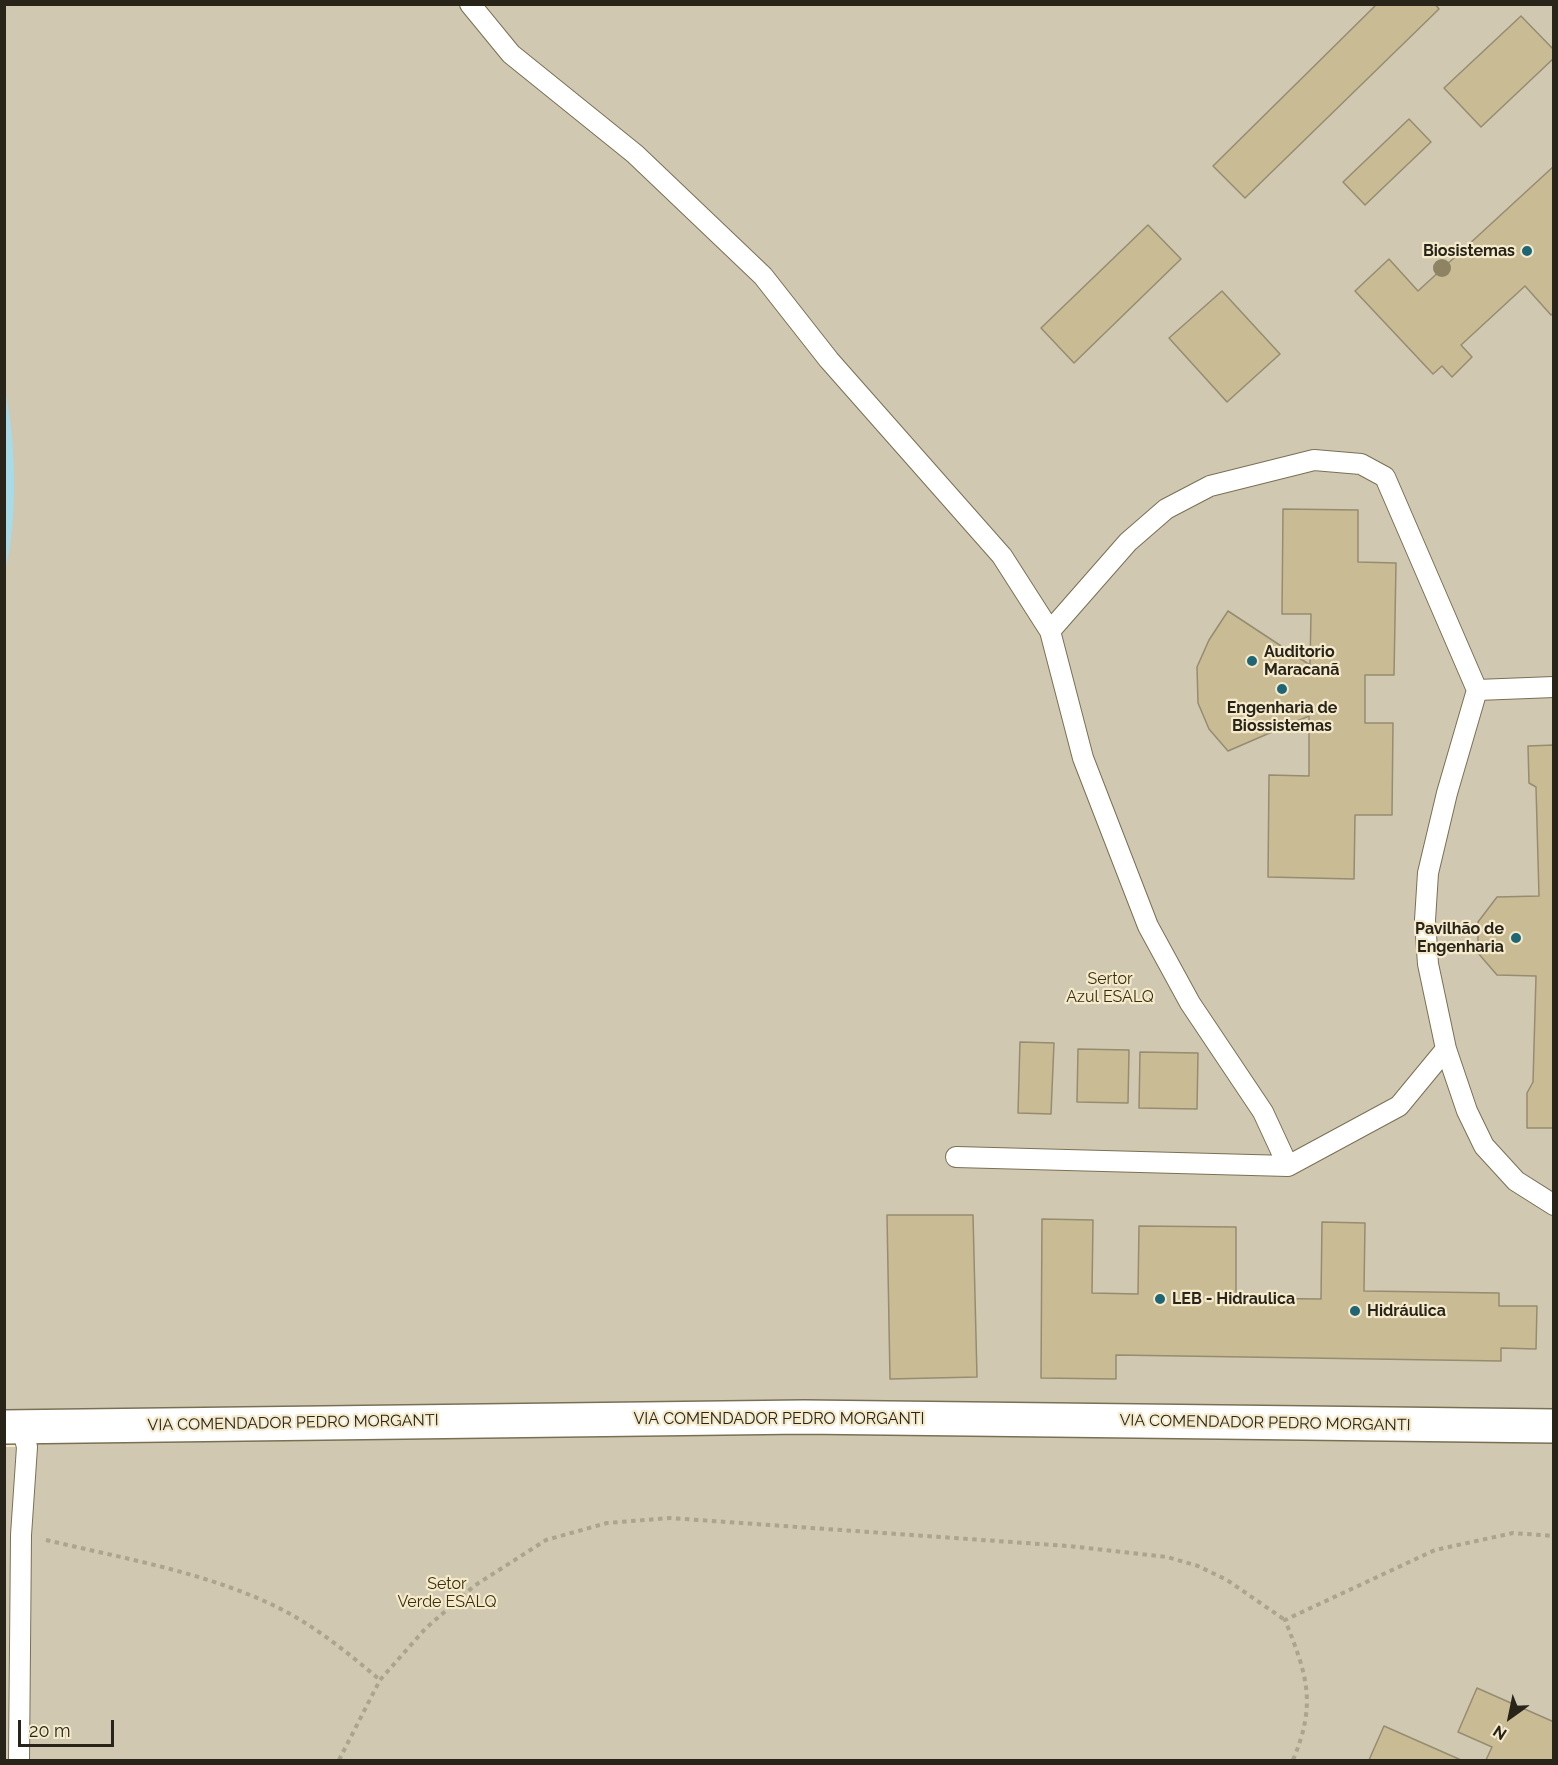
<!DOCTYPE html>
<meta charset="utf-8">
<style>
body{margin:0}
#map{position:relative;width:1558px;height:1765px;overflow:hidden;background:#f5ebcc;font-family:Raleway,sans-serif}
canvas{display:block}
.frame{position:absolute;inset:0;border:6px solid #282419;pointer-events:none}
.north{position:absolute;left:1480px;top:1687px;width:60px;height:60px;-webkit-text-stroke:4px #f5ebcc;paint-order:stroke;rotate:213deg;font-size:16px;font-weight:700;line-height:24px;text-align:center;color:#282419}
.north::after{content:'';display:block;margin:auto;width:21px;height:27px;background:#282419;clip-path:polygon(50% 0,100% 100%,50% 72%,0 100%)}
.scale{position:absolute;left:18px;top:1720px;width:96px;height:27px;box-sizing:border-box;border:3px solid #282419;border-top:0;padding-left:8px;font-size:18px;line-height:21px;white-space:nowrap;color:#282419;-webkit-text-stroke:4px #f5ebcc;paint-order:stroke}
</style>
<div id="map">
<canvas width="1558" height="1765"></canvas>
<div class="frame"></div>
<div class="north">N</div>
<div class="scale">20 m</div>
</div>
<script>
const context = document.querySelector('canvas').getContext('2d');
context.lineJoin = 'round';
function fillPath(path, color) {
  context.fillStyle = color;
  context.fill(path, 'evenodd');
}
function trace(path, color, width, dash) {
  context.strokeStyle = color;
  context.lineWidth = width;
  context.lineCap = dash ? 'butt' : 'round';
  context.setLineDash(dash || []);
  context.stroke(path);
}
function write(font, color, halo, rows, align = 'center') {
  context.font = font + ' Raleway,sans-serif';
  context.lineWidth = 4.5;
  context.setLineDash([]);
  context.textBaseline = 'middle';
  context.strokeStyle = halo;
  context.fillStyle = color;
  for (const [text, x, y, turn = 0] of rows) {
    context.save();
    context.translate(x, y);
    context.rotate((+turn || 0) * Math.PI / 180);
    context.textAlign = isNaN(turn) ? turn : align;
    if (halo) context.strokeText(text, 0, 0);
    context.fillText(text, 0, 0);
    context.restore();
  }
}
fillPath(new Path2D(`
 M 5,5 L 1553,5 L 1553,1760 L 5,1760 L 5,1447 L 26,1447 L 5,1427 Z`), '#d0c8b1');
fillPath(new Path2D(`
 M 5,390 C 16,440 18,520 5,570 Z`), '#a8dbe8');
const building = new Path2D(`
 M 1377,4 L 1435,4 L 1439,9 L 1245,198 L 1213,166 Z
 M 1521,16 L 1554,50 L 1554,58 L 1481,127 L 1444,88 Z
 M 1409,119 L 1431,142 L 1365,205 L 1343,182 Z
 M 1554,166 L 1554,313 L 1551,315 L 1525,286 L 1461,345 L 1472,357 L 1452,377 L 1442,366 L 1433,374 L 1355,291 L 1389,259 L 1418,291 Z
 M 1148,225 L 1181,259 L 1074,363 L 1041,328 Z
 M 1222,291 L 1280,354 L 1227,402 L 1169,338 Z
 M 1283,509 L 1358,510 L 1358,562 L 1396,563 L 1394,675 L 1365,675 L 1365,723 L 1393,723 L 1392,815 L 1355,815 L 1354,879 L 1268,877 L 1269,775 L 1309,776 L 1309,716 L 1228,751 L 1209,729 L 1198,703 L 1197,667 L 1209,640 L 1228,611 L 1310,665 L 1311,614 L 1282,614 Z
 M 1554,745 L 1554,1128 L 1527,1128 L 1527,1093 L 1533,1082 L 1536,976 L 1497,975 L 1478,953 L 1478,922 L 1497,897 L 1539,896 L 1536,787 L 1529,783 L 1528,746 Z
 M 1020,1042 L 1054,1043 L 1051,1114 L 1018,1113 Z
 M 1078,1049 L 1129,1050 L 1128,1103 L 1077,1102 Z
 M 1140,1052 L 1198,1053 L 1197,1109 L 1139,1108 Z
 M 887,1215 L 973,1215 L 977,1377 L 890,1379 Z
 M 1042,1219 L 1093,1220 L 1092,1293 L 1138,1294 L 1139,1226 L 1236,1227 L 1236,1298 L 1321,1299 L 1322,1222 L 1365,1223 L 1364,1291 L 1499,1293 L 1499,1306 L 1537,1306 L 1536,1349 L 1501,1348 L 1501,1361 L 1116,1355 L 1116,1379 L 1041,1378 Z
 M 1477,1688 L 1554,1722 L 1554,1760 L 1486,1760 L 1492,1747 L 1458,1732 Z
 M 1384,1726 L 1461,1760 L 1369,1760 Z`);
fillPath(building, '#c9bb94');
trace(building, '#968c70', 1.5);
const lane = new Path2D(`
 M 470,4 L 511,54 L 635,154 L 763,276 L 829,360 L 1002,556 L 1050,631 L 1083,758 L 1148,926 L 1190,1003 L 1263,1112 L 1288,1166 L 1399,1106 L 1446,1049
 M 1050,631 L 1128,542 L 1166,509 L 1210,486 L 1314,460 L 1361,464 L 1385,477 L 1477,690
 M 1554,687 L 1477,690 L 1447,793 L 1428,873 L 1425,920 L 1428,964 L 1446,1049 L 1467,1111 L 1484,1146 L 1516,1181 L 1554,1205
 M 956,1157 L 1288,1166
 M 19,1760 L 21,1535 L 27,1447 L 22,1427`);
const secondary = new Path2D(`
 M 4,1427 L 804,1417 L 1554,1426`);
trace(lane, '#797054', 22);
trace(secondary, '#797054', 36);
trace(new Path2D(`
 M 46,1540 C 122,1558 204,1572 275,1606 C 314,1625 348,1653 380,1680
 M 339,1760 L 380,1680 L 425,1629 L 474,1586 L 546,1540 L 607,1523 L 670,1518 L 1068,1546 L 1167,1557 L 1198,1566 L 1227,1580 L 1285,1620
 M 1293,1760 C 1317,1703 1307,1675 1285,1620 L 1435,1550 L 1513,1533 L 1554,1536`), '#aca48c', 4, [4.5, 4.5]);
trace(lane, '#fff', 20);
trace(secondary, '#fff', 33);
context.fillStyle = '#8e8363';
for (const [x, y] of [
 [1442,268]
]) {
  context.beginPath();
  context.arc(x, y, 9, 0, 2 * Math.PI);
  context.fill();
}
for (const [x, y, r, color] of [
 [1527,251,6,"#1e6575"],
 [1252,661,6,"#1e6575"],
 [1282,689,6,"#1e6575"],
 [1516,938,6,"#1e6575"],
 [1160,1299,6,"#1e6575"],
 [1355,1311,6,"#1e6575"]
]) {
  const dot = new Path2D();
  dot.arc(x, y, r, 0, 2 * Math.PI);
  context.fillStyle = color;
  context.fill(dot);
  trace(dot, '#f5ebcc', 2);
}
write('bold 16px', '#282419', '#f5ebcc', [
 ["Biosistemas",1515,251,"right"],
 ["Auditorio",1264,652],
 ["Maracanã",1264,670],
 ["Engenharia de",1282,708,"center"],
 ["Biossistemas",1282,726,"center"],
 ["Pavilhão de",1504,929,"right"],
 ["Engenharia",1504,947,"right"],
 ["LEB - Hidraulica",1172,1299],
 ["Hidráulica",1367,1311]
], 'left');
write('16px', '#392e0d', '#f5ebcc', [
 ["Sertor",1110,979],
 ["Azul ESALQ",1110,997],
 ["Setor",447,1584],
 ["Verde ESALQ",447,1602]
]);
write('16px', '#282419', '#f5ebcc', [
 ["VIA COMENDADOR PEDRO MORGANTI",779,1419],
 ["VIA COMENDADOR PEDRO MORGANTI",293,1423,-1],
 ["VIA COMENDADOR PEDRO MORGANTI",1265,1423,1]
]);
</script>
